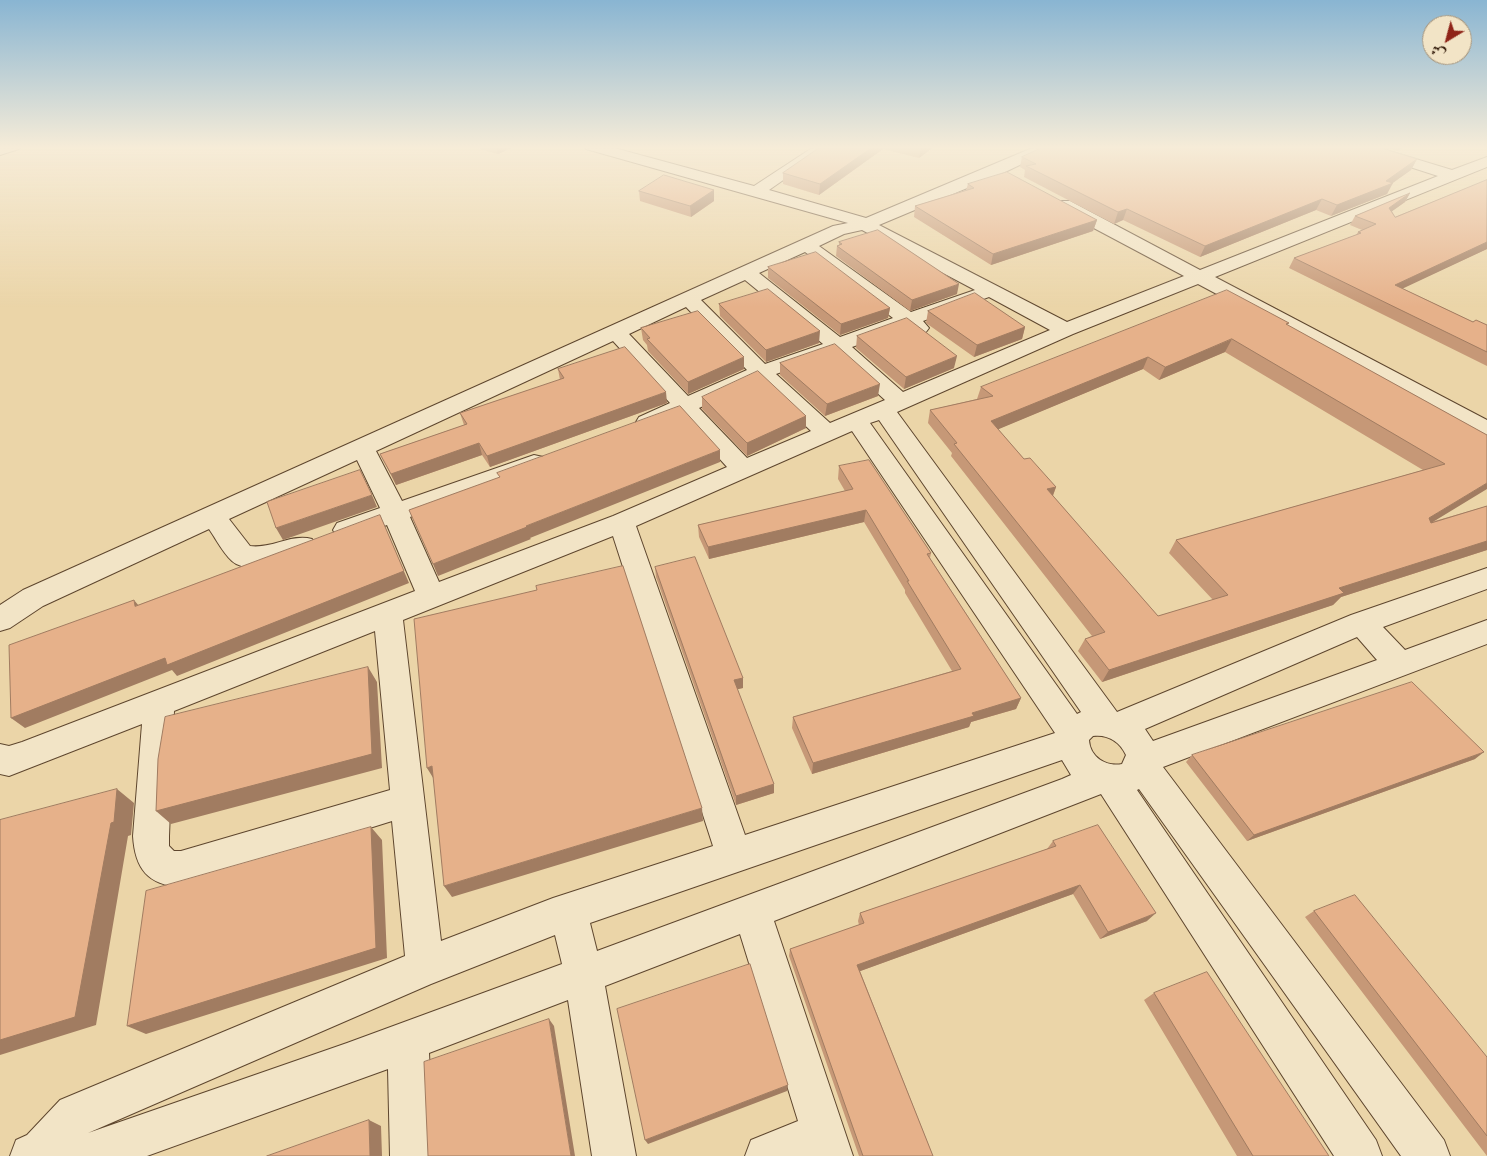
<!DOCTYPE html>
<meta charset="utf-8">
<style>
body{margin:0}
#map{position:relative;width:1487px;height:1156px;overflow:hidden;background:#ebd5a8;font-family:Cardo,Amiri,serif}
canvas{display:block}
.north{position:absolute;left:1422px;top:15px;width:50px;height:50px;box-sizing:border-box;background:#f2e4c6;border:1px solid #a49279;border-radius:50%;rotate:217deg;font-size:14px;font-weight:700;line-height:20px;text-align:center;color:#2f1706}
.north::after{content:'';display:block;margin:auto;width:18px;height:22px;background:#8f2418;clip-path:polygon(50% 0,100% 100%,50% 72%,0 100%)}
</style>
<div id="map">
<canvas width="1487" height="1156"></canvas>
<div class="north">ش</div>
</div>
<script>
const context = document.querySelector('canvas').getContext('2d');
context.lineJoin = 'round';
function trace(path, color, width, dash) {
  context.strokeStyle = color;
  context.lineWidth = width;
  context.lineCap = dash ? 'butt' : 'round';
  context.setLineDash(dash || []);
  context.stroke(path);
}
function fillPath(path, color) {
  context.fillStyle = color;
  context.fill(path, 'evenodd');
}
const minor = new Path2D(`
 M 0,146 L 21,146 L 19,149 L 0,155 Z
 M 584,146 L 607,146 L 754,186 L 815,146 L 832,146 L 769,190 L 866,218 L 1037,146 L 1055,146 L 1053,149 L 1003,173 L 879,225 L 1067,322 L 1184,276 L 1058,209 L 1056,205 L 1058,201 L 1070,201 L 1200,270 L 1438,176 L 1354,149 L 1352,146 L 1373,146 L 1452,170 L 1487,157 L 1487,167 L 1215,277 L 1487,420 L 1487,436 L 1479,434 L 1198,284 L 1073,334 L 897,412 L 1117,712 L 1351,615 L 1487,568 L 1487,589 L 1383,627 L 1405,650 L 1487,620 L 1487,644 L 1163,767 L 1444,1140 L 1450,1156 L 1401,1156 L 1139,789 L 1137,790 L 1376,1140 L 1382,1156 L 1334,1156 L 1101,794 L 774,921 L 853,1156 L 745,1156 L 751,1140 L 798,1121 L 740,934 L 605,986 L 636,1156 L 592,1156 L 568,1000 L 429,1053 L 434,1156 L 390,1156 L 388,1069 L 147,1156 L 10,1156 L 16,1140 L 27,1135 L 60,1100 L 405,956 L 392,821 L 181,887 C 148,885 135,869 133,836 L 142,724 L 9,776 L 0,774 L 0,744 L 9,746 L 22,742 L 415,591 L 387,525 L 346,539 L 337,537 L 333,530 L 337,523 L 380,508 L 357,460 L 229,519 L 250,546 C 272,549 292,533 312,539 L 316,546 L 312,553 C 293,559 250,577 232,561 C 223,553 216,539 209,529 L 43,606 L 10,628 L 0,631 L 0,605 L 23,590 L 833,226 L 848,223 L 586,149 ZM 862,230 L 975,290 L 911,312 L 819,246 L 844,234 ZM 805,252 L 893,318 L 840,337 L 759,273 ZM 745,280 L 823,344 L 765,364 L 701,300 ZM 989,297 L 1050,330 L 903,392 L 852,347 L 906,328 L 919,334 L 926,332 L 929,328 L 923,321 ZM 686,307 L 747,370 L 688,396 L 629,334 ZM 613,341 L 670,403 L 639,417 L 636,422 L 639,427 C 654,431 667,422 681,416 L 727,467 L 613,516 L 439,582 L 410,517 L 543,469 L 546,463 L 543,457 L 534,455 L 402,501 L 376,451 ZM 834,354 L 885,400 L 830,423 L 776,374 ZM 758,381 L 811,431 L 747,458 L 699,408 ZM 879,420 L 1081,712 L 1077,714 L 870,423 ZM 852,431 L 1055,733 L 745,835 L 636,526 ZM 613,536 L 713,846 L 553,898 L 441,941 L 403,620 ZM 375,631 L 390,790 L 181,851 L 174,851 L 169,846 L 169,836 L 174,711 ZM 1357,637 L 1377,660 L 1153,741 L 1145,729 ZM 1093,736 C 1108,734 1120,742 1126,755 L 1122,764 C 1106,767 1090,757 1089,740 ZM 1062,760 L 1071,775 L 1062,779 L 597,951 L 590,923 ZM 555,935 L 562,964 L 347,1043 L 88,1133 L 431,984 Z`);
trace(minor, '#5e462e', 2);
fillPath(minor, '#f2e4c6');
fillPath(new Path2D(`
 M 470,146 L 515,146 L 498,154 Z
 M 822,146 L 935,146 L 919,158 L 883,149 L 819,195 L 783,184 L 783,173 Z
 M 1378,146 L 1405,146 L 1397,151 Z
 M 1022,157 L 1417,159 L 1411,170 L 1392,183 L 1387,194 L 1331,216 L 1316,210 L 1200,257 L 1123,220 L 1114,224 L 1024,177 L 1025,170 L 1020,167 Z
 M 1487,180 L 1487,249 L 1402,288 L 1473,322 L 1487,325 L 1487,366 L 1289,268 L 1294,258 L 1356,235 L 1358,232 L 1362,230 L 1350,225 L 1355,216 L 1410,193 L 1405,202 L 1392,211 L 1395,217 Z
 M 968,184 L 1097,220 L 1093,231 L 991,265 L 914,217 L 915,206 L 966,190 Z
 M 714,190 L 714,201 L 691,217 L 640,201 L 639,191 Z
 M 839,242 L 957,294 L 910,311 L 836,256 L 837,246 L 839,245 Z
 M 768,267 L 890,308 L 888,318 L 840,335 L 768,278 Z
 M 719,304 L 819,343 L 766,362 L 720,316 Z
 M 928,311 L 1025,327 L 1022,339 L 974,357 L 926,323 Z
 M 1289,323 L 1287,325 L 1487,435 L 1431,522 L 1487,506 L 1487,550 L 1341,597 L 1333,605 L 1102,682 L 1078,651 L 1085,639 L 1092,636 L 951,456 L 952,453 L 928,423 L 930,410 L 977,399 L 981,387 ZM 1225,352 L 1423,470 L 1176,540 L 1169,553 L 1213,600 L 1158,616 L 1053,496 L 1056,487 L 1024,459 L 998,429 L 1143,369 L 1159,380 Z
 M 641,328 L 744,369 L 688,394 L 648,351 L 647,345 L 643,340 Z
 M 857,336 L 954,368 L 904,389 L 856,348 Z
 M 780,363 L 878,396 L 825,416 L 780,375 Z
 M 558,369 L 667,403 L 490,467 L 482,455 L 396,485 L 380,454 L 464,425 L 460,413 L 560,380 Z
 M 702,397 L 806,416 L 806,428 L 747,456 L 702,409 Z
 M 839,466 L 931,553 L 930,558 L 1021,698 L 1016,709 L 971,722 L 969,727 L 812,774 L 792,728 L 793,717 L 952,671 L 905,593 L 905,590 L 864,522 L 709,559 L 699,537 L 698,525 L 845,491 L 838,479 Z
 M 655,567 L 743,678 L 743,688 L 737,689 L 774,793 L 736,805 L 656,577 Z
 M 1192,755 L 1475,759 L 1247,841 L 1186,762 Z
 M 1053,841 L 1147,921 L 1100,939 L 1073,894 L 860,971 L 933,1156 L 859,1156 L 789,956 L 790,949 L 859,925 L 858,921 L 860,913 L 1047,849 Z
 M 1314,911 L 1487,1057 L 1487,1156 L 1305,917 Z
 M 1154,993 L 1329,1156 L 1237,1156 L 1144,1000 Z`), '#c69877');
fillPath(new Path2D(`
 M 499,146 L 515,146 L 498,154 L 496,147 Z
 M 874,146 L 883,146 L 883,149 L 819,195 L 820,184 Z
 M 923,146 L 935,146 L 919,158 L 921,148 Z
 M 1400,146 L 1405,146 L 1397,151 Z
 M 1417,159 L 1411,170 L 1390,185 L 1393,183 L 1387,194 L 1331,216 L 1337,205 L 1386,181 Z
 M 714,190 L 714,201 L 691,217 L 690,206 Z
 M 1410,193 L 1405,202 L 1384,217 L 1389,208 Z
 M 1322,199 L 1316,210 L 1200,257 L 1205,246 Z
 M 1127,209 L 1123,220 L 1114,224 L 1118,212 Z
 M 1097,220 L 1093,231 L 991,265 L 993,254 Z
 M 1487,242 L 1487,249 L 1389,295 L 1395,285 Z
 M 959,284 L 957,294 L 910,311 L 912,300 Z
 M 890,308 L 888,318 L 840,335 L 841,324 Z
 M 1025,327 L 1022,339 L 974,357 L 977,345 Z
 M 820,331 L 819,343 L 766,362 L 766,350 Z
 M 1232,339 L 1225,352 L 1159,380 L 1165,367 Z
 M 957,356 L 954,368 L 904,389 L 906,377 Z
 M 744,357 L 744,369 L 688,394 L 688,382 Z
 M 1148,357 L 1143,369 L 987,434 L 991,421 Z
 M 880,384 L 878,396 L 825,416 L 827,404 Z
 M 666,392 L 667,403 L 490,467 L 487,456 Z
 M 806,416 L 806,428 L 747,456 L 747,443 Z
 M 479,443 L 482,455 L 396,485 L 391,474 Z
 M 720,450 L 720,462 L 530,538 L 531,539 L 438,576 L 433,564 L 526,526 Z
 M 1487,483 L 1487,489 L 1418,531 L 1429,518 Z
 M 1056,487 L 1051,500 L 1047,489 Z
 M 372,495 L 377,507 L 283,540 L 276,528 Z
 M 866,510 L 864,522 L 709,559 L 708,547 Z
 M 380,515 L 409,583 L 177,676 L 172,670 L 25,728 L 11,718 Z
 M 1487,541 L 1487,550 L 1341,597 L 1333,605 L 1102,682 L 1109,670 L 1339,588 Z
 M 134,600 L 144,612 L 135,606 Z
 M 368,667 L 377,682 L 382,768 L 171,824 L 156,811 Z
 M 743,678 L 743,688 L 734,690 L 734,680 Z
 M 1021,698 L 1016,709 L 971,722 L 969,727 L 812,774 L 813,763 L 972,713 Z
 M 1484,752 L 1475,759 L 1247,841 L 1254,835 Z
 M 432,766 L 435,781 L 427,768 Z
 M 774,784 L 774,793 L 736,805 L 736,796 Z
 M 117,789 L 134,803 L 131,835 L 128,836 L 96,1025 L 0,1055 L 0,1040 Z
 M 702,808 L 703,821 L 452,897 L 444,886 Z
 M 371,827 L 382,840 L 387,958 L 146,1034 L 127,1026 Z
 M 1080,885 L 1073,894 L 855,973 L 857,965 Z
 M 1156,913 L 1147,921 L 1100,939 L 1108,932 Z
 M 549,1019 L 554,1026 L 575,1156 L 571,1156 Z
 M 788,1085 L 787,1091 L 648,1144 L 645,1140 Z
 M 369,1120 L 381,1126 L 382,1156 L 370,1156 Z`), '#a17c61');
const building = new Path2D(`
 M 822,146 L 874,146 L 820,184 L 783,173 Z
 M 914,146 L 923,146 L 921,148 Z
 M 1046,146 L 1375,146 L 1417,159 L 1386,181 L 1393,183 L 1337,205 L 1322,199 L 1205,246 L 1127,209 L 1118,212 L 1026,166 L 1036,164 L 1022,157 Z
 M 1007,172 L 1097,220 L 993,254 L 915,206 L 974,188 L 968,184 Z
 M 664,175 L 714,190 L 690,206 L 639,191 Z
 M 1487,180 L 1487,242 L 1395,285 L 1473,322 L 1476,320 L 1487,325 L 1487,352 L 1294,258 L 1361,233 L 1358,232 L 1376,224 L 1355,216 L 1410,193 L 1389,208 L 1395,217 Z
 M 878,230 L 959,284 L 912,300 L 837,246 L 842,244 L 839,242 Z
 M 816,252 L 890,308 L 841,324 L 768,267 Z
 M 768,289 L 820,331 L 766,350 L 719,304 Z
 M 1227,290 L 1289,323 L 1286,324 L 1487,435 L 1487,483 L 1429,518 L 1431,523 L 1487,506 L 1487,541 L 1339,588 L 1344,593 L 1109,670 L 1085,639 L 1105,632 L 954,444 L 957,443 L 930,410 L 993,396 L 981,387 ZM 1232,339 L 1445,464 L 1176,540 L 1228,595 L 1158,616 L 1047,489 L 1056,487 L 1030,458 L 1024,459 L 991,421 L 1148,357 L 1165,367 Z
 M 975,293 L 1025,327 L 977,345 L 928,311 Z
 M 698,311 L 744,357 L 688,382 L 647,339 L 650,338 L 641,328 Z
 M 907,318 L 957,356 L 906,377 L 857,336 Z
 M 835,344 L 880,384 L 827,404 L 780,363 Z
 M 625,347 L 666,392 L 487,456 L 479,443 L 391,474 L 380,454 L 467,424 L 460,413 L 564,378 L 558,369 Z
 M 758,371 L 806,416 L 747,443 L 702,397 Z
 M 680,406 L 720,450 L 526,526 L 527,527 L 433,564 L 409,510 L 500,477 L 497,473 Z
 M 869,460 L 931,553 L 927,554 L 1021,698 L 972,713 L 974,716 L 813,763 L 793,717 L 961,669 L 907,581 L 909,581 L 866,510 L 708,547 L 698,525 L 853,489 L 839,466 Z
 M 360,470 L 372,495 L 276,528 L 267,502 Z
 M 380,515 L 404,571 L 167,665 L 165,658 L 11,718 L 9,645 L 134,600 L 135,606 Z
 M 695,557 L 743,678 L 734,680 L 774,784 L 736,796 L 655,567 Z
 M 623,566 L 702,808 L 444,886 L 432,766 L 427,768 L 414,619 L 537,590 L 536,586 Z
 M 368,667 L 372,754 L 156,811 L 158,759 L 165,717 Z
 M 1412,682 L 1484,752 L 1254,835 L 1192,755 Z
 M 117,789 L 114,822 L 111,823 L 75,1017 L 0,1040 L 0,820 Z
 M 1098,825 L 1156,913 L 1108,932 L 1080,885 L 857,965 L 933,1156 L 863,1156 L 790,949 L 864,923 L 860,913 L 1056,846 L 1053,841 Z
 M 371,827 L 376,948 L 127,1026 L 146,891 Z
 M 1355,895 L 1487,1057 L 1487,1136 L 1314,911 Z
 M 750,964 L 788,1085 L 645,1140 L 617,1009 Z
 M 1207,972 L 1329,1156 L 1253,1156 L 1154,993 Z
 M 549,1019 L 571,1156 L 428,1156 L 424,1062 Z
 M 369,1120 L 370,1156 L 267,1156 Z`);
fillPath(building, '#e6b18a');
trace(building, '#a17c61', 1);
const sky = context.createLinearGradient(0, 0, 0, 307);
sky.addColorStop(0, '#89b5d2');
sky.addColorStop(0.48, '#f6ecd8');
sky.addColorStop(1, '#f6ecd800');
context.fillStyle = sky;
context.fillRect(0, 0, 1487, 307);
</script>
